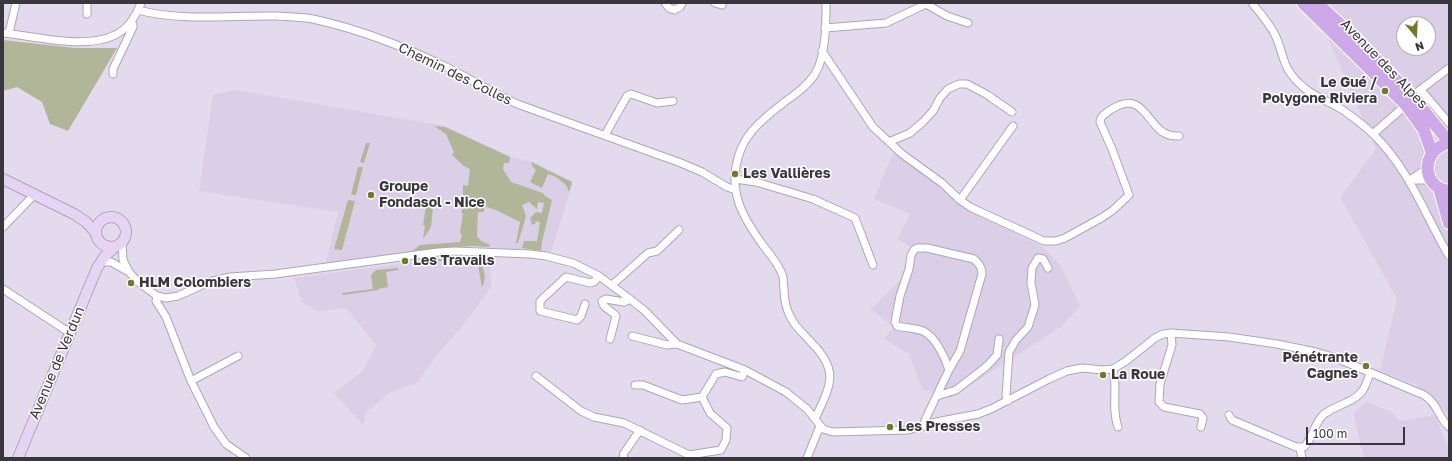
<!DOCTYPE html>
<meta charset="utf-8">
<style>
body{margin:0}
#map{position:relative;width:1452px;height:461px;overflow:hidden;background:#e4daed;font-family:"Golos Text",sans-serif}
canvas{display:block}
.frame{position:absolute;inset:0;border:4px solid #3a363e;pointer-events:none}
.north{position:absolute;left:1396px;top:16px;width:40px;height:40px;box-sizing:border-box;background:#fff;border:1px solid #b0afb2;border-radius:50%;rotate:161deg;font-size:11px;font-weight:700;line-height:16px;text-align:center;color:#3a363e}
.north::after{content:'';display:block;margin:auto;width:14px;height:18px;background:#717a25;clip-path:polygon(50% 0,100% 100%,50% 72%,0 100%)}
.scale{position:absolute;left:1306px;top:427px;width:99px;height:18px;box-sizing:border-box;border:2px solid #3a363e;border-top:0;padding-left:5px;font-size:12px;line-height:14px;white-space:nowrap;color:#3a363e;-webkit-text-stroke:3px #fff;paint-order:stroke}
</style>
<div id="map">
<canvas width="1452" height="461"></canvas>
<div class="frame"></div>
<div class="north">N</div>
<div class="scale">100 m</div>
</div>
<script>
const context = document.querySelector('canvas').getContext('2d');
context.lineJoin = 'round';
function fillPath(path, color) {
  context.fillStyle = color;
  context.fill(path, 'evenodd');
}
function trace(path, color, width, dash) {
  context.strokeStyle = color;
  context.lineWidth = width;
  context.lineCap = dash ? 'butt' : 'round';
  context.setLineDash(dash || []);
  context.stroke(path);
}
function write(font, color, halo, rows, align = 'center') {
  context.font = font + ' "Golos Text",sans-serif';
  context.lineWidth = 3;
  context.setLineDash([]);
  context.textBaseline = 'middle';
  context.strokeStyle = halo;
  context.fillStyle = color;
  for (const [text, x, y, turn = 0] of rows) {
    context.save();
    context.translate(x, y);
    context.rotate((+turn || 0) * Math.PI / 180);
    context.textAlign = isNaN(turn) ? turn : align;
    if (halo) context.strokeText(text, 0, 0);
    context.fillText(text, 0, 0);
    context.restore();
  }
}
fillPath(new Path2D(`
 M 1315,3 L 1449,3 L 1449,414 L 1415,384 L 1380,371 L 1397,299 L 1340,197 L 1376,149 L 1316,11 ZM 1404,24 L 1428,24 L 1428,48 L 1404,48 Z
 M 235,90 L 445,126 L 510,156 L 536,163 L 573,182 L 551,252 L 471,246 L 325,266 L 338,212 L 199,191 L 213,95 Z
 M 894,150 L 936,183 L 965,209 L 1043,247 L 1060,265 L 1080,306 L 1062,326 L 951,398 L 922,389 L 909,354 L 884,339 L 894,327 L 871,309 L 905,275 L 906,262 L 911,247 L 897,239 L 910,214 L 874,199 Z
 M 467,257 L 486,258 L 490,265 L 491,287 L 465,323 L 436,356 L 417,383 L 391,392 L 366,412 L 363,425 L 334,393 L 362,372 L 376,345 L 346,308 L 318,311 L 302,302 L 294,278 L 437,259 Z
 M 1367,402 L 1392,412 L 1399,421 L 1435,415 L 1449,449 L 1449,458 L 1364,458 L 1353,412 Z`), '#dbcee7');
fillPath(new Path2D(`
 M 3,40 L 75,48 L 117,48 L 68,131 L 50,124 L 42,102 L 17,87 L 3,91 Z
 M 434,126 L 445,127 L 510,157 L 509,163 L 504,163 L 503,169 L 511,182 L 543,193 L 545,196 L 552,200 L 542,242 L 541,251 L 522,248 L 524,241 L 537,241 L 540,222 L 536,221 L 535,224 L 532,225 L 530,218 L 536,212 L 542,213 L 544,203 L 538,202 L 537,209 L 529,202 L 522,205 L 526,216 L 518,243 L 516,243 L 520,222 L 496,210 L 484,206 L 484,212 L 478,212 L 477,236 L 481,241 L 490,245 L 489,247 L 471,246 L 412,251 L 420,245 L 460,242 L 462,235 L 460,233 L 463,213 L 461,213 L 466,196 L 463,195 L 463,185 L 468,186 L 470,169 L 464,166 L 452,155 L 454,152 L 446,134 Z
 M 366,143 L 370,143 L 364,163 L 360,162 Z
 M 531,162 L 572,182 L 569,192 L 566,185 L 556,177 L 548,174 L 542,188 L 530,182 L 536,170 L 533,167 Z
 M 358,167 L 363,167 L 356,195 L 351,195 Z
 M 348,200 L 355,201 L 342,250 L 334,249 Z
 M 426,206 L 433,207 L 431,227 L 423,239 L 425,226 L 423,225 Z
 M 457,258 L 477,259 C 485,269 487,276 482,288 L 478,265 L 458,261 L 438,261 L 437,259 Z
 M 398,268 L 398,270 L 386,272 L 388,287 L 378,289 L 378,290 L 343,295 L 342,293 L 373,289 L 371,275 L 376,270 Z`), '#b1b699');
const minor = new Path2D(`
 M 665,3 L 669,8 L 674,10 L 680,7 L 682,3
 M 715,3 L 722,5
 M 1252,3 C 1260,13 1270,24 1275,35 C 1282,48 1282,63 1291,74 C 1303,91 1320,98 1338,107 C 1348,113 1366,127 1374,135 C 1409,169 1425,215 1449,256
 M 138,10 C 183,22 231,15 277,16 C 289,17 301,17 313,19 C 358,29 403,46 444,66 C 470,78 493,94 520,105 L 681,163 L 702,172 L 727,187 L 736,190
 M 87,14 L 87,3
 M 825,28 L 886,23 L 926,4 L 947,16 L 968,23
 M 3,33 C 35,36 85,50 115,35 C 128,29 136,16 141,3
 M 9,33 L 16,3
 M 822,51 L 873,127 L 902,154 L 942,183 L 960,200 L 970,207 L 1044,241 L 1056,241 L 1065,238 L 1103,217 L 1113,210 L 1129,195 L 1112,149 L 1100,122 C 1100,116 1107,112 1112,109 C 1149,86 1146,139 1179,136
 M 113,74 L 113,69 L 133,27 L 133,25 L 130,23
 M 1421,90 L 1449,123
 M 1412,96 L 1449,68
 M 1373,134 L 1406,105
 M 605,135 L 627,96 L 631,94 L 657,103 L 673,101
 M 889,142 L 910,133 L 923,122 L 933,111 L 940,98 L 948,89 L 959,84 L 967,84 L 986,94 L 1012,112
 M 735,179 L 756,182 L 813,199 L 855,218 L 873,265
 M 1410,180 L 1428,168
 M 1410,180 L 1431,180
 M 960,200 L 1013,126
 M 3,227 L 34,195
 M 122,242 L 123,260 L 129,272 L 138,282 L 157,296 L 166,298 L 178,296 L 209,282 L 230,277 L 275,274 L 438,252 L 455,251 L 530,254 L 546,256 L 573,263 L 599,276 L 630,299 L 645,311 L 677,344 L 745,370 L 786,392 L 807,409 L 823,429 L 833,432 L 908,430 L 931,423 L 978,414 L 991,409 L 1049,379 L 1067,371 L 1082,368 L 1103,370 L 1113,369 L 1126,361 L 1155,338 L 1163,334 L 1171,333 L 1229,337 L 1277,344 L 1316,352 L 1336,358 L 1424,395 C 1438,404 1438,417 1449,427
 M 100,262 L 111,262 L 129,272
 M 612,285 L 648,253 L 657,251 L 679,230
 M 3,289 L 70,333
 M 157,296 L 156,301 L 166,317 L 191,381 L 214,427 L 226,444 L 246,458
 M 585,304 L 581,316 L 577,320 L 540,311 L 540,301 L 566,277 L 590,283 L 594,282 L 599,276
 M 1171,333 L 1172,345 L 1160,384 L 1159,402 L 1164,407 L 1200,414 L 1203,418 L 1201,427
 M 632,336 L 667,345 L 677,344
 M 610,339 L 616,316 C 612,310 603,309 602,301 L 606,299 L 624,302 L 630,299
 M 1113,369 C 1118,388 1111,408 1118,427
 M 536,376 L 581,411 L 594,417 L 624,423 L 689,455 L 721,450 L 726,440 L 727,428 L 710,413 L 702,397 L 716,374 L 725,372 L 742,377 L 745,370
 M 191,381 L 238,356
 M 635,385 L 643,385 L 682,400 L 702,397
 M 937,396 L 956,390 L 987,366 L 997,355 L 999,339
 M 1008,401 L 1006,396 L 1009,352 L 1016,340 L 1028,327 L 1035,305 L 1031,283 L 1032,268 L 1038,258 L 1043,259 L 1048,268
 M 1229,415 L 1232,420 L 1296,447 L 1304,447 C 1313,438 1314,424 1323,415 C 1335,405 1354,403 1363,390 C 1366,386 1368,378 1370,373
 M 815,419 C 831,384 840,371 810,341 C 804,334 795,327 791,318 C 786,309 784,299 784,289 C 783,284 784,278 782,274 C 778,263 769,253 762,244 C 748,224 734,203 735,178 C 736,140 758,122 786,101 C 797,93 808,85 815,74 C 826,56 826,24 826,3
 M 924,426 L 925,420 L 949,370 C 945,357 935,336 923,331 C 915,328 905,328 897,326 L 895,322 L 900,296 L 909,269 L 911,255 L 914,250 L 917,248 L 927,248 L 974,259 C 979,264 982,267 982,274 L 960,351 L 949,370
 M 1300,448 L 1302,458
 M 623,458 L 624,453 L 640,430
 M 807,458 L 820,426`);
const secondary = new Path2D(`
 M 3,179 L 74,214 L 86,222 L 95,232
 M96 232a15 15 0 1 1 30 0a15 15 0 1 1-30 0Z
 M 18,458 L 97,268 L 105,256 L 116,246`);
const primary = new Path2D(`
 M 1303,3 L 1406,105 L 1424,130 L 1432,153
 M 1317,3 L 1354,37 L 1412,96 L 1449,142
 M 1449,143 C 1421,149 1420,187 1449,191
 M 1439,188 L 1449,223`);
trace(minor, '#aea5b7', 9);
trace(secondary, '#aea5b7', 12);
trace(primary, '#fff', 14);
trace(minor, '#fff', 7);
trace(secondary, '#e6d4f4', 10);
trace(primary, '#cda9e9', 12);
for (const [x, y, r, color] of [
 [1385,91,4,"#717a25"],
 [735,174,4,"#717a25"],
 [371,195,4,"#717a25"],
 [405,261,4,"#717a25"],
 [131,283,4,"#717a25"],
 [1366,366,4,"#717a25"],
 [1103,375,4,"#717a25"],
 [890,427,4,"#717a25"]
]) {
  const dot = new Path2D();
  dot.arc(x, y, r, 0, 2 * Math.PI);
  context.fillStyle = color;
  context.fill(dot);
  trace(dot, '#fff', 1.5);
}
write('14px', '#3a363e', '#fff', [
 ["Avenue des Alpes",1384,64,46],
 ["Chemin des Colles",455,74,26],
 ["Avenue de Verdun",57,363,-67]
]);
write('bold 14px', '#3a363e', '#fff', [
 ["Le Gué /",1377,83,"right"],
 ["Polygone Riviera",1377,99,"right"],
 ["Les Vallières",743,174],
 ["Groupe",379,187],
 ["Fondasol - Nice",379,203],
 ["Les Travails",413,261],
 ["HLM Colombiers",139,283],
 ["Pénétrante",1358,358,"right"],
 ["Cagnes",1358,374,"right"],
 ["La Roue",1111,375],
 ["Les Presses",898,427]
], 'left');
</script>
